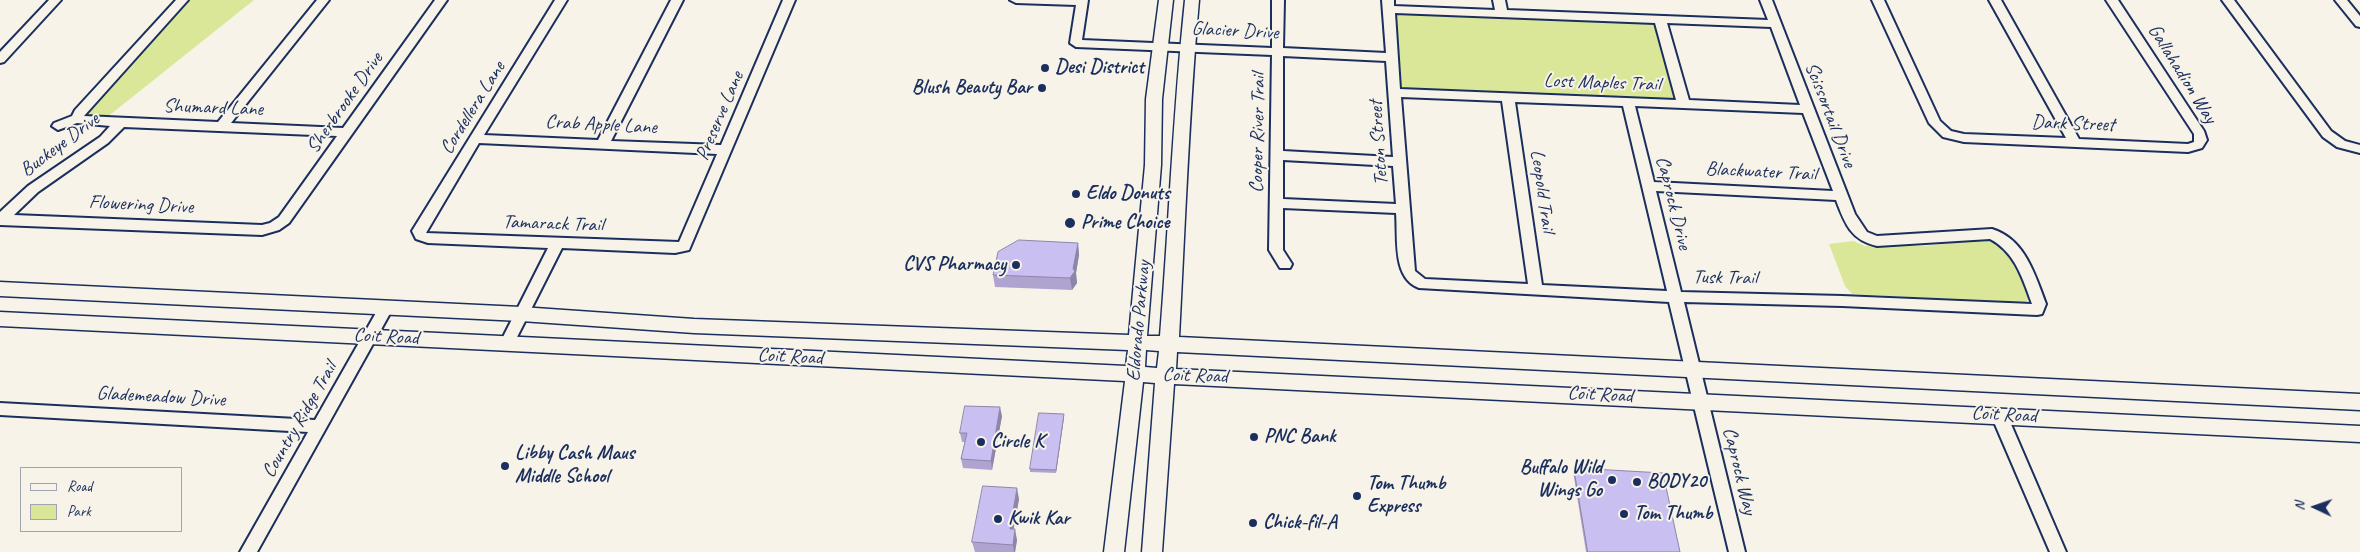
<!DOCTYPE html>
<style>
body{margin:0}
#map{position:relative;width:2360px;height:552px;overflow:hidden;background:#f7f3e8;font-family:Caveat,sans-serif}
canvas{display:block}
.legend{position:absolute;left:20px;top:467px;width:162px;height:65px;box-sizing:border-box;background:#f7f3e8;border:1px solid #9fa5b1;margin:0;padding:6px 9px;list-style:none;font-size:15px;color:#1b2f5e}
.legend li{display:flex;align-items:center;gap:10px;height:25px}
.legend b{width:25px;border:1px solid #9fa5b1}
.north{position:absolute;left:2290px;top:482px;width:50px;height:50px;-webkit-text-stroke:4px #f7f3e8;paint-order:stroke;rotate:273deg;font-size:14px;font-weight:700;line-height:20px;text-align:center;color:#1b2f5e}
.north::after{content:'';display:block;margin:auto;width:18px;height:22px;background:#1b2f5e;clip-path:polygon(50% 0,100% 100%,50% 72%,0 100%)}
</style>
<div id="map">
<canvas width="2360" height="552"></canvas>
<ul class="legend">
<li><b style="height:6px;background:#f7f3e8"></b>Road</li>
<li><b style="height:14px;background:#dae799"></b>Park</li>
</ul>
<div class="north">N</div>
</div>
<script>
const context = document.querySelector('canvas').getContext('2d');
context.lineJoin = 'round';
function fillPath(path, color) {
  context.fillStyle = color;
  context.fill(path, 'evenodd');
}
function trace(path, color, width, dash) {
  context.strokeStyle = color;
  context.lineWidth = width;
  context.lineCap = dash ? 'butt' : 'round';
  context.setLineDash(dash || []);
  context.stroke(path);
}
function write(font, color, halo, rows, align = 'center') {
  context.font = font + ' Caveat,sans-serif';
  context.lineWidth = 4;
  context.setLineDash([]);
  context.textBaseline = 'middle';
  context.strokeStyle = halo;
  context.fillStyle = color;
  for (const [text, x, y, turn = 0] of rows) {
    context.save();
    context.translate(x, y);
    context.rotate((+turn || 0) * Math.PI / 180);
    context.textAlign = isNaN(turn) ? turn : align;
    if (halo) context.strokeText(text, 0, 0);
    context.fillText(text, 0, 0);
    context.restore();
  }
}
fillPath(new Path2D(`
 M 188,0 L 254,0 L 106,118 L 90,117 L 85,114 Z
 M 1395,13 L 1654,23 L 1676,101 L 1400,90 Z
 M 1978,240 L 1998,242 L 2007,252 L 2029,296 L 2028,300 L 2022,303 L 1852,294 L 1845,286 L 1829,244 L 1853,241 L 1865,246 L 1924,246 Z`), '#dae799');
const minor = new Path2D(`
 M 49,0 L 61,0 L 4,62 L 0,63 L 0,52 Z
 M 176,0 L 188,0 L 84,116 L 218,122 L 317,0 L 329,0 L 231,123 L 343,128 L 435,0 L 447,0 L 289,223 L 279,230 L 262,235 L 0,225 L 0,212 L 28,186 L 100,137 L 110,126 L 77,123 L 58,130 L 52,126 L 54,123 L 72,116 L 75,110 ZM 124,127 L 337,136 L 279,217 L 270,223 L 262,225 L 14,215 L 38,192 L 108,143 Z
 M 555,0 L 567,0 L 484,135 L 598,140 L 671,0 L 683,0 L 611,141 L 721,145 L 783,0 L 795,0 L 689,250 L 675,253 L 562,248 L 512,347 L 507,349 L 502,347 L 500,343 L 548,248 L 428,243 L 416,239 L 412,231 ZM 479,143 L 717,154 L 679,242 L 426,233 Z
 M 1010,0 L 1088,0 L 1082,40 L 1272,48 L 1272,0 L 1284,0 L 1283,48 L 1386,53 L 1382,0 L 1394,0 L 1394,6 L 1495,10 L 1493,0 L 1505,0 L 1507,10 L 1768,20 L 1760,0 L 1772,0 L 1855,214 L 1867,232 L 1877,236 L 1992,229 C 2025,239 2035,275 2046,304 L 2042,314 L 2037,315 L 1842,306 L 1684,302 L 1745,552 L 1729,552 L 1669,302 L 1419,288 C 1392,278 1398,238 1396,213 L 1283,208 L 1283,250 L 1292,264 L 1290,268 L 1280,268 L 1269,250 L 1272,55 L 1076,47 L 1070,43 L 1076,5 L 1016,3 ZM 1395,13 L 1655,23 L 1676,100 L 1400,89 ZM 1667,23 L 1771,27 L 1800,105 L 1689,100 ZM 1283,56 L 1386,61 L 1393,157 L 1283,151 ZM 1401,97 L 1502,101 L 1528,284 L 1425,279 L 1415,271 ZM 1515,102 L 1623,106 L 1667,291 L 1542,285 ZM 1635,106 L 1803,113 L 1833,191 L 1654,182 ZM 1283,160 L 1393,166 L 1396,204 L 1283,199 ZM 1656,191 L 1836,200 C 1845,224 1851,240 1877,246 L 1990,239 C 2015,252 2023,279 2032,304 L 1842,296 L 1681,292 Z
 M 1872,0 L 1884,0 L 1940,121 L 1951,131 L 1964,134 L 2066,138 L 1989,0 L 2001,0 L 2079,139 L 2188,144 L 2194,142 L 2194,134 L 2106,0 L 2118,0 L 2204,131 L 2207,140 L 2202,148 L 2188,152 L 1964,142 L 1943,137 L 1929,123 Z
 M 2222,0 L 2234,0 L 2331,131 L 2345,141 L 2360,145 L 2360,153 L 2337,147 L 2323,137 Z
 M 2335,0 L 2347,0 L 2360,16 L 2360,27 L 2356,26 Z
 M 386,303 L 391,304 L 393,308 L 257,552 L 240,552 L 308,432 L 0,415 L 0,403 L 315,420 L 381,304 Z
 M 1999,409 L 2004,411 L 2007,415 L 2066,552 L 2050,552 L 1991,415 L 1994,411 Z`);
const major = new Path2D(`
 M 1159,0 L 1173,0 L 1162,99 L 1161,165 L 1147,336 L 1160,336 C 1169,224 1173,112 1185,0 L 1199,0 C 1189,112 1185,225 1179,337 L 2360,394 L 2360,410 L 1177,352 L 1176,369 L 2360,426 L 2360,442 L 1174,384 L 1162,552 L 1142,552 L 1155,383 L 1143,382 L 1124,552 L 1104,552 L 1125,381 L 0,326 L 0,312 L 1126,366 L 1128,350 L 694,333 L 521,321 L 0,296 L 0,282 L 521,307 L 694,319 L 1129,335 L 1145,165 L 1146,99 ZM 1146,350 L 1159,351 L 1157,368 L 1145,367 Z`);
trace(minor, '#1b2f5e', 4);
trace(major, '#1b2f5e', 3);
fillPath(minor, '#f7f3e8');
fillPath(major, '#f7f3e8');
fillPath(new Path2D(`
 M 1078,243 L 1079,255 L 1076,273 L 1077,283 L 1072,290 L 995,287 L 993,275 Z
 M 1064,414 L 1064,417 L 1056,473 L 1030,472 L 1030,469 Z
 M 1002,416 L 992,470 L 963,468 L 961,459 L 965,442 L 962,442 L 960,433 Z
 M 1574,468 L 1680,552 L 1586,552 L 1573,471 Z
 M 1019,499 L 1013,529 L 1017,540 L 1015,552 L 975,552 L 972,542 Z`), '#aea4cf');
fillPath(new Path2D(`
 M 1078,243 L 1079,255 L 1076,273 L 1077,283 L 1072,290 L 1070,278 L 1073,269 Z
 M 1000,407 L 1002,416 L 992,470 L 991,461 Z
 M 1064,414 L 1064,417 L 1056,473 L 1056,470 Z
 M 1017,488 L 1019,499 L 1012,539 L 1010,529 Z
 M 1015,529 L 1017,540 L 1015,552 L 1014,552 L 1013,545 Z`), '#8d86a9');
const building = new Path2D(`
 M 1019,240 L 1078,243 L 1073,269 L 1075,271 L 1070,278 L 993,275 L 998,252 Z
 M 965,406 L 1000,407 L 991,461 L 961,459 L 967,433 L 960,433 Z
 M 1039,413 L 1064,414 L 1056,470 L 1030,469 Z
 M 1574,468 L 1663,473 L 1680,552 L 1588,552 Z
 M 983,486 L 1017,488 L 1010,529 L 1015,529 L 1013,545 L 972,542 Z`);
fillPath(building, '#cabff1');
trace(building, '#8d86a9', 1);
for (const [x, y, r, color] of [
 [1045,68,5,"#1b2f5e"],
 [1042,88,5,"#1b2f5e"],
 [1076,194,5,"#1b2f5e"],
 [1070,223,6,"#1b2f5e"],
 [1016,265,5,"#1b2f5e"],
 [1254,437,5,"#1b2f5e"],
 [981,442,5,"#1b2f5e"],
 [505,466,5,"#1b2f5e"],
 [1612,480,5,"#1b2f5e"],
 [1637,482,5,"#1b2f5e"],
 [1357,496,5,"#1b2f5e"],
 [1624,514,5,"#1b2f5e"],
 [998,519,5,"#1b2f5e"],
 [1253,523,5,"#1b2f5e"]
]) {
  const dot = new Path2D();
  dot.arc(x, y, r, 0, 2 * Math.PI);
  context.fillStyle = color;
  context.fill(dot);
  trace(dot, '#f7f3e8', 2);
}
write('20px', '#1b2f5e', '#f7f3e8', [
 ["Glacier Drive",1235,31,3],
 ["Gallahadion Way",2182,74,58],
 ["Lost Maples Trail",1602,83,2],
 ["Sherbrooke Drive",345,103,-55],
 ["Shumard Lane",213,108,2],
 ["Cordellera Lane",473,108,-58],
 ["Scissortail Drive",1830,115,69],
 ["Preserve Lane",720,116,-67],
 ["Dark Street",2073,124,2],
 ["Crab Apple Lane",601,125,3],
 ["Cooper River Trail",1258,133,-89],
 ["Teton Street",1379,143,-94],
 ["Buckeye Drive",60,145,-37],
 ["Blackwater Trail",1761,172,3],
 ["Leopold Trail",1542,191,82],
 ["Caprock Drive",1673,203,76],
 ["Flowering Drive",141,205,3],
 ["Tamarack Trail",553,224,2],
 ["Tusk Trail",1725,278,1],
 ["Eldorado Parkway",1139,321,-85],
 ["Coit Road",386,337,3],
 ["Coit Road",790,357,3],
 ["Coit Road",1195,376,2],
 ["Coit Road",1600,395,3],
 ["Glademeadow Drive",161,397,3],
 ["Coit Road",2004,415,3],
 ["Country Ridge Trail",300,420,-60],
 ["Caprock Way",1739,471,76]
]);
write('bold 20px', '#1b2f5e', '#f7f3e8', [
 ["Desi District",1055,68],
 ["Blush Beauty Bar",1032,88,"right"],
 ["Eldo Donuts",1086,194],
 ["Prime Choice",1081,223],
 ["CVS Pharmacy",1006,265,"right"],
 ["PNC Bank",1264,437],
 ["Circle K",991,442],
 ["Libby Cash Maus",515,454],
 ["Middle School",515,477],
 ["Buffalo Wild",1602,468,"right"],
 ["Wings Go",1602,491,"right"],
 ["BODY20",1647,482],
 ["Tom Thumb",1367,484],
 ["Express",1367,507],
 ["Tom Thumb",1634,514],
 ["Kwik Kar",1008,519],
 ["Chick-fil-A",1263,523]
], 'left');
</script>
